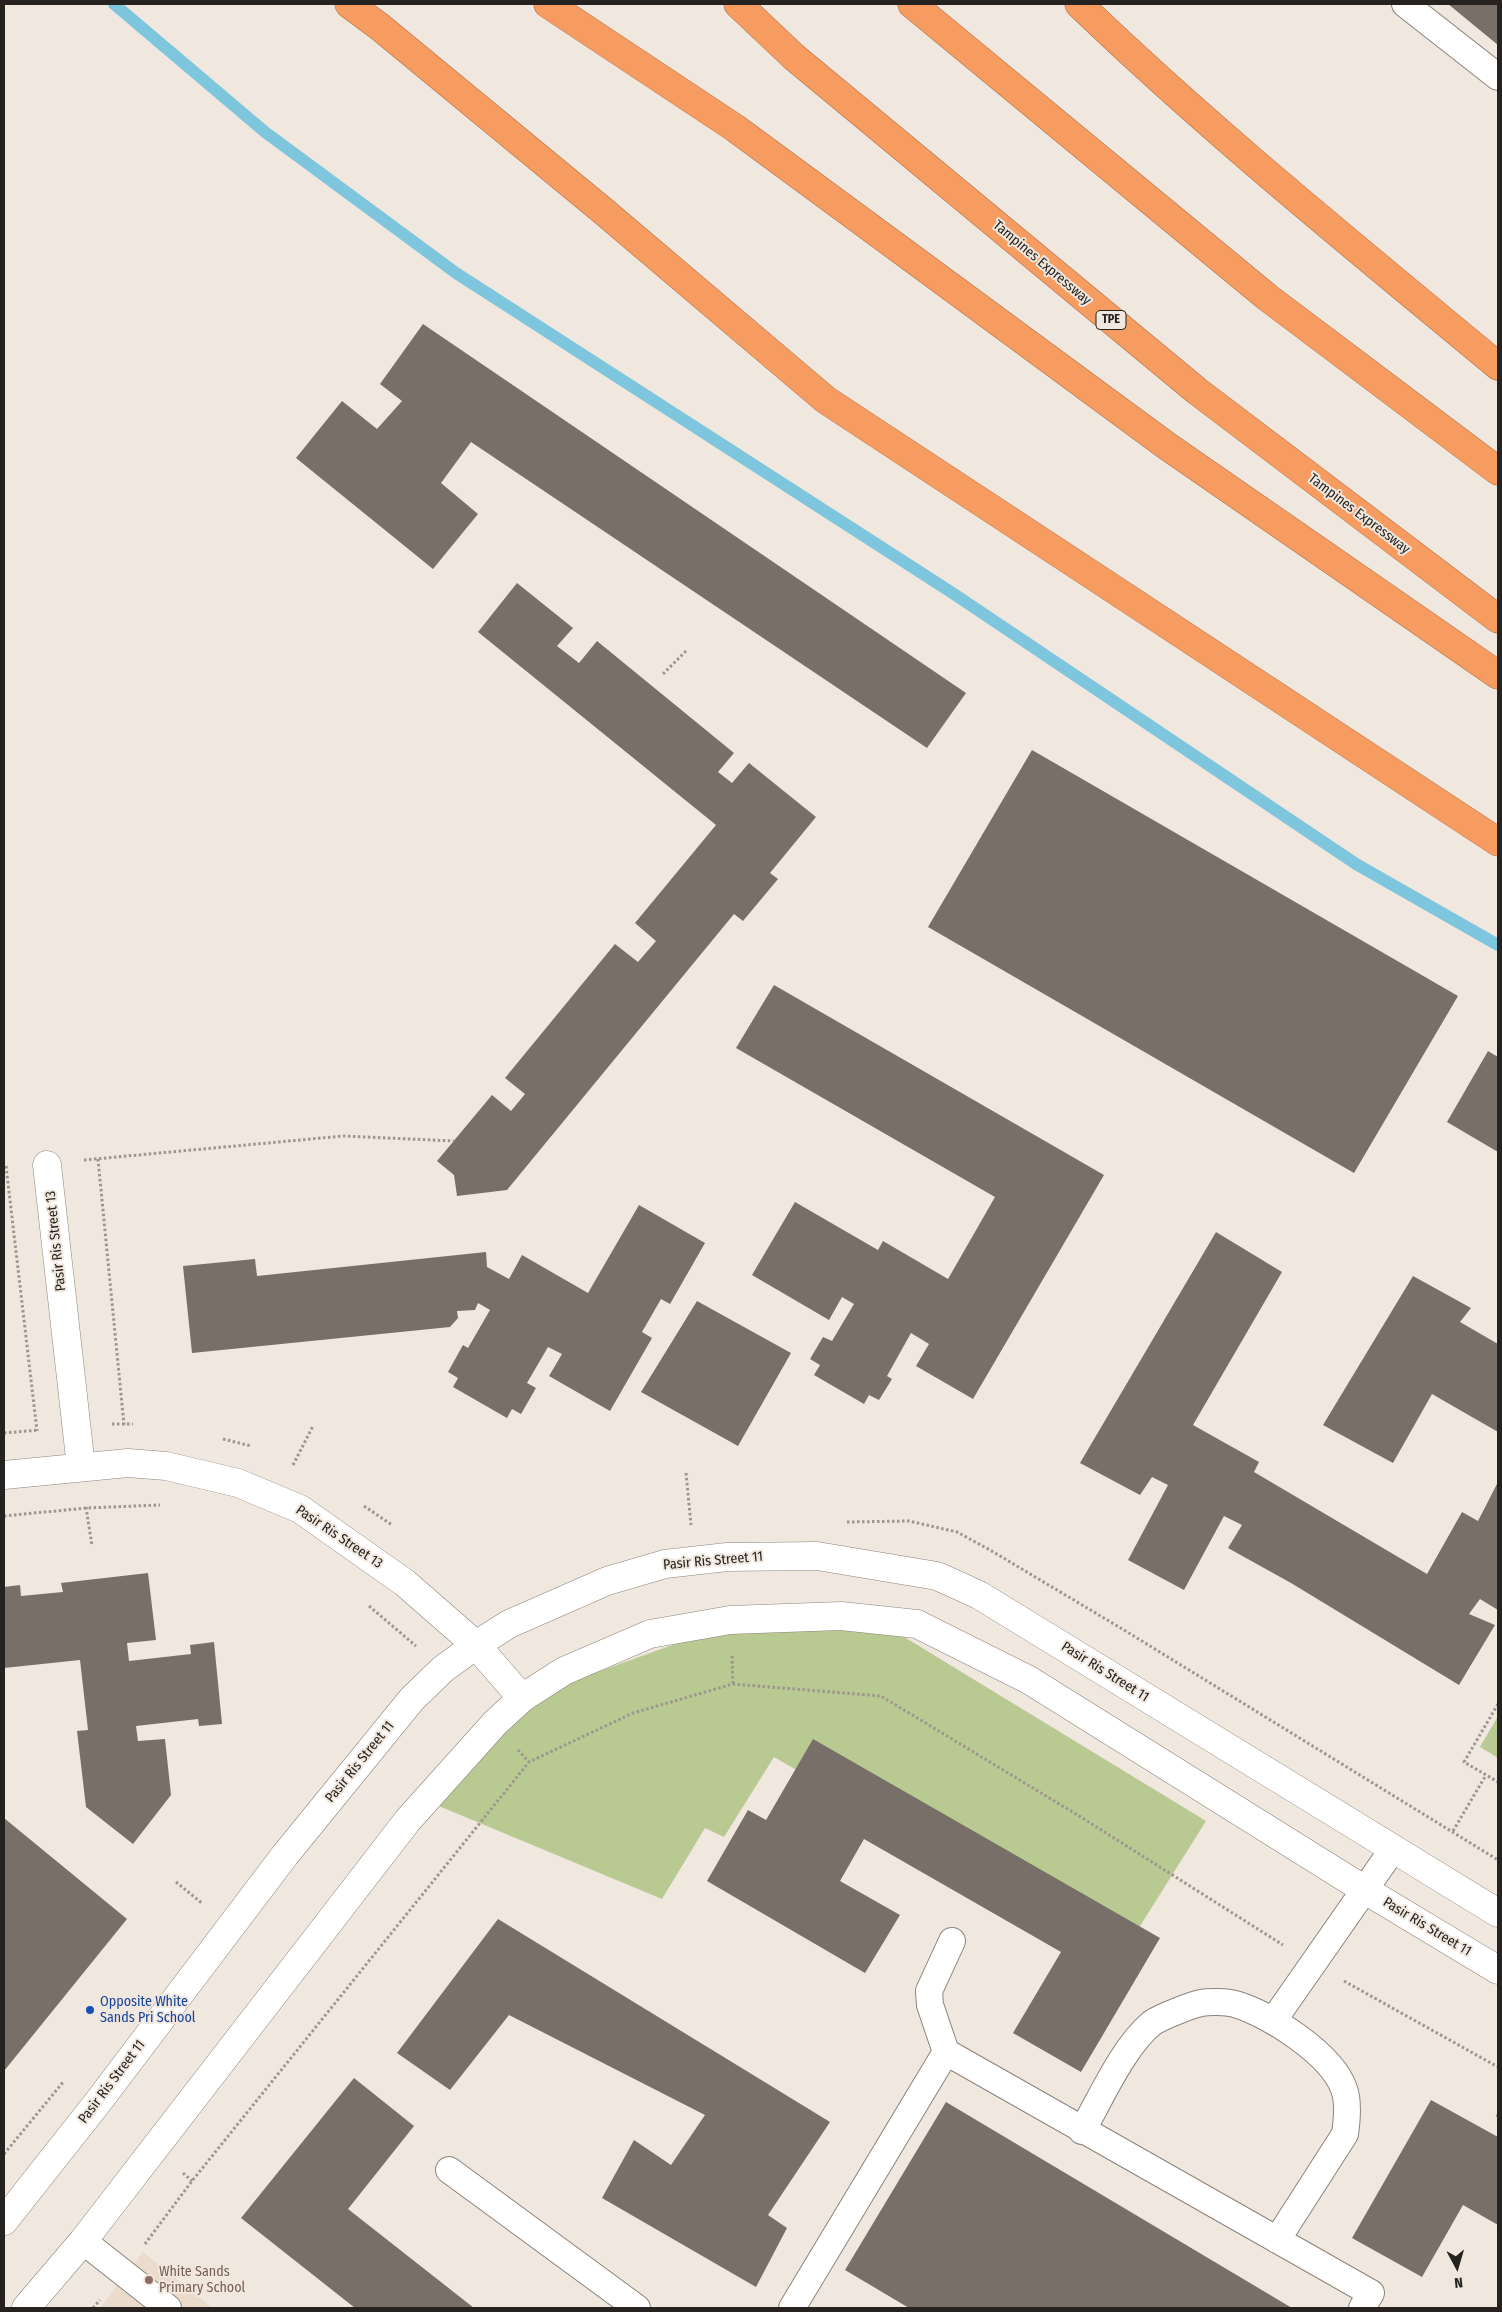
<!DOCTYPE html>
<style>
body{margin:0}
#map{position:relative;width:1502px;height:2312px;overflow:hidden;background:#f0e7de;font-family:"Fira Sans Condensed",sans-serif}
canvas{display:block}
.frame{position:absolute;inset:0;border:5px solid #25221f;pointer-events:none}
.north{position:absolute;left:1432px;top:2242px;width:50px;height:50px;-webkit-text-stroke:4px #f0e7de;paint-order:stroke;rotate:174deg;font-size:14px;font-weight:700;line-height:20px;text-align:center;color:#25221f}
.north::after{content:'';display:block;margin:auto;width:18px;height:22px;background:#25221f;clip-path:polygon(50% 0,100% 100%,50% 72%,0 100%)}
</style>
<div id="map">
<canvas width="1502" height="2312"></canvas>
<div class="frame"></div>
<div class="north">N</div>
</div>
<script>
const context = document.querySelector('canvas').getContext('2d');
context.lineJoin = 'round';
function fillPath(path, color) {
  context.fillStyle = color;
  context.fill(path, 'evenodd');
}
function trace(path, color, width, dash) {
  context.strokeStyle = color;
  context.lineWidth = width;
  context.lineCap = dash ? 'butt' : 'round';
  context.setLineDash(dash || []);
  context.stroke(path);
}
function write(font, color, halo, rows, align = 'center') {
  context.font = font + ' "Fira Sans Condensed",sans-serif';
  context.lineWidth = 4;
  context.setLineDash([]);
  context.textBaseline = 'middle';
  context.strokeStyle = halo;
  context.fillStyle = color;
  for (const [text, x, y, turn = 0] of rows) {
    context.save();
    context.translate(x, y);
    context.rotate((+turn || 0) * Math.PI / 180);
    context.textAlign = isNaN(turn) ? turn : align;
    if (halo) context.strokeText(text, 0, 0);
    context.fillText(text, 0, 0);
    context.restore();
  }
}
fillPath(new Path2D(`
 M 143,2252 L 212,2308 L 100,2308 Z`), '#eadbcc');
fillPath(new Path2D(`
 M 731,1624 L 896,1632 L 1206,1821 L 1120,1958 L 774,1757 L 724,1837 L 705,1828 L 662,1899 L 434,1804 L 525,1698 Z
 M 1498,1716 L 1498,1758 L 1480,1747 Z`), '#b9c992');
trace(new Path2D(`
 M 114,4 L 265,132 L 456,273 L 954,594 L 1356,864 L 1498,945`), '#7dc6dd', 12);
fillPath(new Path2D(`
 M 1448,4 L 1498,4 L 1498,45 Z
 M 423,324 L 966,693 L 927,748 L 471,442 L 441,483 L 478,514 L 433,569 L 296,458 L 342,401 L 377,429 L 402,401 L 380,384 Z
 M 517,583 L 573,628 L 557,646 L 579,663 L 597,641 L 734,753 L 718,772 L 732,783 L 749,763 L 816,817 L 770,873 L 778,879 L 743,921 L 734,914 L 507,1190 L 457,1196 L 454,1175 L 437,1161 L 492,1095 L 511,1111 L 525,1094 L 505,1078 L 615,944 L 638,962 L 656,941 L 635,923 L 716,825 L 478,632 Z
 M 1032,750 L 1458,996 L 1354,1173 L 928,927 Z
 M 774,985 L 1104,1175 L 973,1399 L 916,1366 L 929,1344 L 911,1333 L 887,1376 L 892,1379 L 879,1400 L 869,1395 L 864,1404 L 814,1375 L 820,1365 L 810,1359 L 823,1337 L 832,1341 L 854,1304 L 842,1297 L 829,1320 L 752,1275 L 795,1202 L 878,1250 L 883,1241 L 948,1279 L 995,1197 L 736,1048 Z
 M 1488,1051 L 1498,1057 L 1498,1152 L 1447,1122 Z
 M 639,1205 L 705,1243 L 670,1304 L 661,1299 L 642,1332 L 652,1338 L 610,1411 L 549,1376 L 562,1354 L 548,1347 L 527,1383 L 536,1388 L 521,1414 L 512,1409 L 507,1418 L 453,1387 L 458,1378 L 448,1372 L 463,1345 L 468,1348 L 490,1310 L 478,1303 L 475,1310 L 457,1311 L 458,1318 L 450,1327 L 192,1353 L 183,1266 L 255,1259 L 257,1276 L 486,1252 L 487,1267 L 509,1279 L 522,1255 L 588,1293 Z
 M 1216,1232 L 1282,1272 L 1193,1425 L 1259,1462 L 1254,1472 L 1427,1574 L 1462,1512 L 1478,1521 L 1498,1482 L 1498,1610 L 1480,1599 L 1469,1614 L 1495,1625 L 1459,1685 L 1291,1583 L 1228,1548 L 1242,1525 L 1224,1516 L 1184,1590 L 1128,1560 L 1168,1485 L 1152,1477 L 1140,1495 L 1080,1463 Z
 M 1413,1276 L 1471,1308 L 1460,1322 L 1498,1344 L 1498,1432 L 1432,1394 L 1393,1463 L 1323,1425 Z
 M 697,1301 L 791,1353 L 738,1446 L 641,1392 Z
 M 148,1573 L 156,1640 L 127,1643 L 129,1661 L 191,1654 L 190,1645 L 214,1642 L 222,1724 L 199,1726 L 198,1719 L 136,1726 L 138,1741 L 165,1739 L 171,1795 L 133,1844 L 86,1807 L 77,1731 L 88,1730 L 80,1660 L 4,1668 L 4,1587 L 20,1585 L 21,1596 L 63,1592 L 61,1583 Z
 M 813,1739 L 1160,1938 L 1081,2072 L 1013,2033 L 1061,1952 L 864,1839 L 840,1881 L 900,1915 L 865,1973 L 707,1881 L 748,1810 L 766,1820 Z
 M 4,1818 L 127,1919 L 4,2071 Z
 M 498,1919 L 830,2122 L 768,2215 L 787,2228 L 756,2287 L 602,2198 L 634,2140 L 671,2165 L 705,2115 L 509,2015 L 450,2090 L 397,2053 Z
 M 354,2078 L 414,2126 L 348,2209 L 474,2308 L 355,2308 L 241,2218 Z
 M 1431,2100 L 1498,2137 L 1498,2225 L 1463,2205 L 1422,2277 L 1352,2238 Z
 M 946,2102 L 1292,2308 L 909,2308 L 845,2270 Z`), '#787068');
const lane = new Path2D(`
 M 1405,4 L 1498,77
 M 952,1941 L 929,1991 L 930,2005 L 946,2052 L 1371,2293 L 1362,2308
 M 1273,2021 L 1393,1849
 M 1082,2131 C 1101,2098 1123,2047 1152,2023 C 1161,2017 1191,2005 1201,2003 C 1210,2001 1227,2002 1235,2004 C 1269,2014 1332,2054 1344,2089 C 1349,2102 1347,2120 1345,2134 L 1277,2240
 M 449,2170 L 637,2308
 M 83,2241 L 168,2308
 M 792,2308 L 946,2052`);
const street = new Path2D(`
 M 47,1165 L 81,1467
 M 4,1475 L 128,1463 L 166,1466 L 238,1483 L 300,1509 L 405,1583 L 476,1645 L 522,1698`);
const secondary = new Path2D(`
 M 4,2221 L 98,2102 L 285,1855 L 412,1699 L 443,1669 L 476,1645 L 509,1624 L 607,1581 L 665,1564 L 727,1557 L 817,1556 L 937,1576 L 979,1595 L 1498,1913
 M 26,2308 L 83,2241 L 408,1820 L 495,1723 L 522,1698 L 564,1671 L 650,1634 L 730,1620 L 841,1616 L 917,1624 L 1029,1680 L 1365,1890 L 1498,1970`);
const highway = new Path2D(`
 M 349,4 L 380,27 L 602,210 L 826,400 L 1498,842
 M 548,4 L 735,128 L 1167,446 L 1498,675
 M 738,4 L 794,57 L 1197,391 L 1498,619
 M 912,4 L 1267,297 L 1498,471
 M 1079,4 C 1212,132 1356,248 1498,366`);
trace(lane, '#8c837b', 28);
trace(street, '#8c837b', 29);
trace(secondary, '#8c837b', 29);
trace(highway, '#ad7149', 29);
trace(new Path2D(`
 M 663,674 L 686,651
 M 98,1159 L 124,1425
 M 84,1160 L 343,1136 L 454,1141
 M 6,1166 L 37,1431
 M 112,1424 L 133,1424
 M 4,1433 L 39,1430
 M 223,1439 L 251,1446
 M 293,1465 L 313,1426
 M 686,1473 L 691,1525
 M 364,1506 L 392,1525
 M 86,1507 L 92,1546
 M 4,1516 L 86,1508 L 160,1505
 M 847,1522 L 909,1521 L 957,1532 L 990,1550 L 1124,1630 L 1498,1860
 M 369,1606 L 416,1646
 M 732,1656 L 733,1684
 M 1498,1704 L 1464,1762 L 1498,1782
 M 518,1750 L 529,1762
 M 1453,1831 L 1486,1775
 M 176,1882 L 203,1904
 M 1344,1981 L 1498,2067
 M 1497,2117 L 1498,2114
 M 4,2154 L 64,2081
 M 183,2173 L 192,2181
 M 145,2244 L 192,2181 L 529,1762 L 633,1713 L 733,1684 L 881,1696 L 1084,1819 L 1283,1945
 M 93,2308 L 100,2300`), '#9d9690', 3, [2.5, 2.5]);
trace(lane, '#fff', 26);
trace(street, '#fff', 28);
trace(secondary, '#fff', 28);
trace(highway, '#f69c60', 28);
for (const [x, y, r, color] of [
 [90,2010,5,"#1a4fb4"],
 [149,2280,5,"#8d6e63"]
]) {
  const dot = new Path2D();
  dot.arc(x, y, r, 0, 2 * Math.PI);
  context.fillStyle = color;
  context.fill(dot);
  trace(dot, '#f0e7de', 2);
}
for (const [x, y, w] of [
 [1111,320,30]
]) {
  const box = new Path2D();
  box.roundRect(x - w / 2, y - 9.5, w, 19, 4);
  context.fillStyle = '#f0e7de';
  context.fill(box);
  trace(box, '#25221f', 1);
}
write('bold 12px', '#25221f', null, [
 ["TPE",1111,320]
]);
write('14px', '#25221f', '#f0e7de', [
 ["Tampines Expressway",1042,263,40],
 ["Tampines Expressway",1359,514,37],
 ["Pasir Ris Street 13",56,1241,-96],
 ["Pasir Ris Street 13",339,1537,34],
 ["Pasir Ris Street 11",713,1561,-5],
 ["Pasir Ris Street 11",1105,1672,32],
 ["Pasir Ris Street 11",360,1762,-51],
 ["Pasir Ris Street 11",1427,1927,31],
 ["Pasir Ris Street 11",112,2082,-53]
]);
write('14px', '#164399', '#f0e7de', [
 ["Opposite White",100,2002],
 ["Sands Pri School",100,2018]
], 'left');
write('14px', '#785e54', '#f0e7de', [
 ["White Sands",159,2272],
 ["Primary School",159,2288]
], 'left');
</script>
